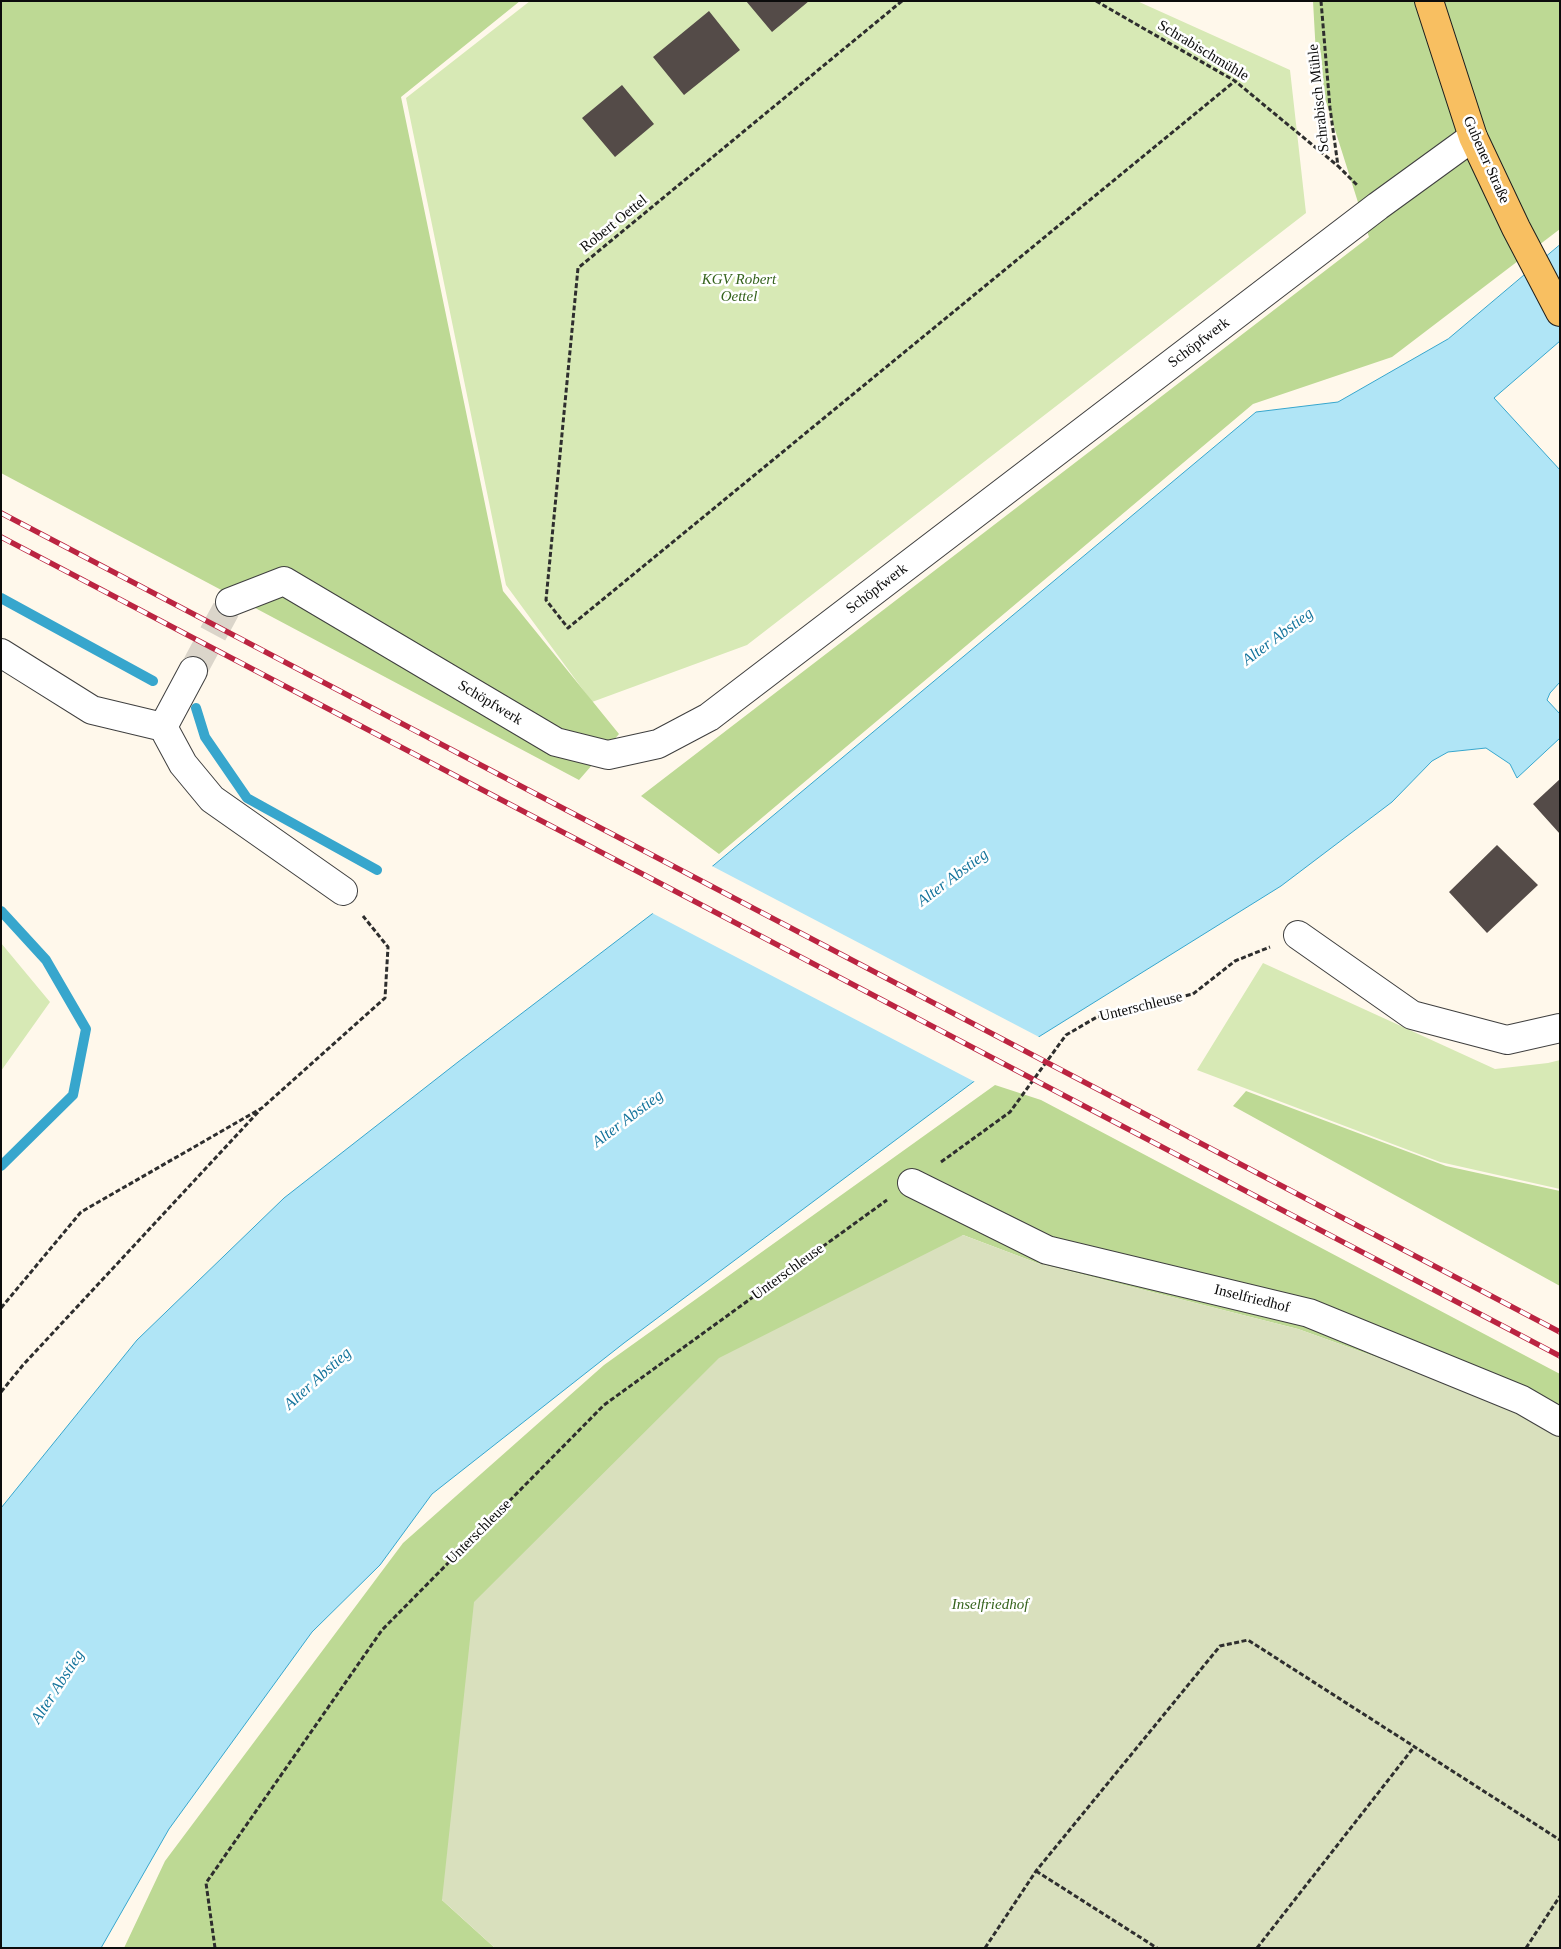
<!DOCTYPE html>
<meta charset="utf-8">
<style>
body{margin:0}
#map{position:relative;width:1561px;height:1949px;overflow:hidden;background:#fff8eb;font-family:Georgia,serif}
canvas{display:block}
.frame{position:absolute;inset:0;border:2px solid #0c0c0c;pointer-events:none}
</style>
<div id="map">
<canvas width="1561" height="1949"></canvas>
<div class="frame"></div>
</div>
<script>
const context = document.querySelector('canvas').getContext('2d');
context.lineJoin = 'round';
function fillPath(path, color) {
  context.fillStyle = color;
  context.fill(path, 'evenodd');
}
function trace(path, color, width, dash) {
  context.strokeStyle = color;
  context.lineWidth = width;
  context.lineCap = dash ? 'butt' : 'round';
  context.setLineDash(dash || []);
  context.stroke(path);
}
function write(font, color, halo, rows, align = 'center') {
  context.font = font + ' Georgia,serif';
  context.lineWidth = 5;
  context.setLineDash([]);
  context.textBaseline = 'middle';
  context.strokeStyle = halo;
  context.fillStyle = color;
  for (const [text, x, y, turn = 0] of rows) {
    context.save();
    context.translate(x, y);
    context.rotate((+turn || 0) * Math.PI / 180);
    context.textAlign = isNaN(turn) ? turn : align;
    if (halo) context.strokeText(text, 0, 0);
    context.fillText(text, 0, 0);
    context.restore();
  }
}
fillPath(new Path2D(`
 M 530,1 L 1137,1 L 1290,70 L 1306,213 L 747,645 L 592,702 L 506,585 L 406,98 Z
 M 1,943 L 50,1002 L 1,1071 Z
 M 1263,963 L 1495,1069 L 1548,1063 L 1560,1060 L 1560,1189 L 1440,1162 L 1197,1070 Z`), '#d7e9b5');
fillPath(new Path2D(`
 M 1,1 L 520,1 L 401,97 L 503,591 L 619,734 L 579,780 L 1,473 Z
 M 1313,1 L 1560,1 L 1560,229 L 1392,357 L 1253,404 L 719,854 L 641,796 L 1369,237 L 1317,73 Z
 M 995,1085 L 1041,1100 L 1560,1374 L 1560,1426 L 1501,1402 L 1298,1329 L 1037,1263 L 963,1235 L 442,1900 L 495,1948 L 124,1948 L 165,1861 L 403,1543 L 604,1365 Z
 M 1246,1091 L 1446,1166 L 1560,1191 L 1560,1286 L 1233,1106 Z`), '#bdd994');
fillPath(new Path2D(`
 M 963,1235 L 1037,1263 L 1298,1329 L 1501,1402 L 1560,1426 L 1560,1948 L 495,1948 L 442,1900 L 474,1602 L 719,1358 Z`), '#d9e0bd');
const water = new Path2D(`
 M 1560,245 L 1560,341 L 1494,398 L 1560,470 L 1560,682 L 1550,693 L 1547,700 L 1560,714 L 1560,738 L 1517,778 L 1510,764 L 1486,748 L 1448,752 L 1432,761 L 1392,802 L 1281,886 L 1008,1056 L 624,1343 L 432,1494 L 380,1565 L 312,1632 L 169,1829 L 101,1948 L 1,1948 L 1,1508 L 137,1340 L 284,1198 L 458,1062 L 690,885 L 1256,412 L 1338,402 L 1448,339 Z`);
fillPath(water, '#b0e5f6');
trace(water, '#37a6cd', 1);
fillPath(new Path2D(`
 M 710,865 L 1041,1038 L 1010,1058 L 977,1083 L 650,912 Z`), '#fff8eb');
trace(new Path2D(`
 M 1,598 L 153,681
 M 196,708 L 205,737 L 247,798 L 377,870
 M 1,911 L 46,960 L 86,1029 L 73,1095 L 1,1166`), '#37a6cd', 10);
fillPath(new Path2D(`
 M 746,1 L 809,1 L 772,32 Z
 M 709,11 L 740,50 L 684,95 L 653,57 Z
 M 622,85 L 654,124 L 615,157 L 582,118 Z
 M 1560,779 L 1560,834 L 1533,804 Z
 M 1497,845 L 1538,885 L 1487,933 L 1449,892 Z`), '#544b48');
trace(new Path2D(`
 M 193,671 L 230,602`), '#dbd5ca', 28, [28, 14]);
const minor = new Path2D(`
 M 230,602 L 284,581 L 556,742 L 608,755 L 658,744 L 709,717 L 1378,206 L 1473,137
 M 1,653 L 92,710 L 163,727
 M 193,671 L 163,727 L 183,764 L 212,799 L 343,891
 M 1298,935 L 1412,1015 L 1507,1040 L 1560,1028
 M 912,1183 L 1047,1250 L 1309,1313 L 1522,1400 L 1560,1422`);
const major = new Path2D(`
 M 1429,1 L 1473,137 L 1516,228 L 1560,312`);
trace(minor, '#3f3f3f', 30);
trace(major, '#1d1d1d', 30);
trace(new Path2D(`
 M 902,1 L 578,268 L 546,600 L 568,628 L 1235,81
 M 1096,1 L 1235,81 L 1338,166
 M 1321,1 L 1330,108 L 1338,166 L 1357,185
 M 941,1162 L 1010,1112 L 1066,1035 L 1097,1017 L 1193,994 L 1235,961 L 1270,947
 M 1,1308 L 81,1212 L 262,1108 L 385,998 L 388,947 L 363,916
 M 1,1392 L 23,1365 L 260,1110
 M 1036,1871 L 1157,1948
 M 215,1948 L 206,1883 L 382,1630 L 604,1405 L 887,1200
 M 985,1948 L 1036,1871 L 1220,1646 L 1248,1640 L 1560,1840
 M 1257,1948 L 1414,1747
 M 1526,1948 L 1560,1896`), '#2e2e2e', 3, [5, 2.5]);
trace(minor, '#fff', 28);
trace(major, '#f8bf61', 28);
const rail = new Path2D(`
 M 1,513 L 1560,1332
 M 1,537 L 1560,1356`);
trace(rail, '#bb2441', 5.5);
trace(rail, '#fff', 4, [11]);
write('15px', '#0c0c0c', '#fff', [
 ["Schrabischmühle",1203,51,31],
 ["Schrabisch Mühle",1319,98,-96],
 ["Gubener Straße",1486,160,66],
 ["Robert Oettel",614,224,-39],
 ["Schöpfwerk",1199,343,-37],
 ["Schöpfwerk",877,589,-37],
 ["Schöpfwerk",490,703,31],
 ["Unterschleuse",1141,1007,-14],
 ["Unterschleuse",788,1272,-36],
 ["Inselfriedhof",1252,1299,14],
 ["Unterschleuse",479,1532,-45]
]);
write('italic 15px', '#35631d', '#fff', [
 ["KGV Robert",739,280],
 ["Oettel",739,297],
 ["Inselfriedhof",990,1605]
]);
write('italic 16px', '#16759d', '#fff', [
 ["Alter Abstieg",1278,637,-37],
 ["Alter Abstieg",953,878,-37],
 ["Alter Abstieg",628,1119,-37],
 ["Alter Abstieg",318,1379,-42],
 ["Alter Abstieg",58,1687,-57]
]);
</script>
